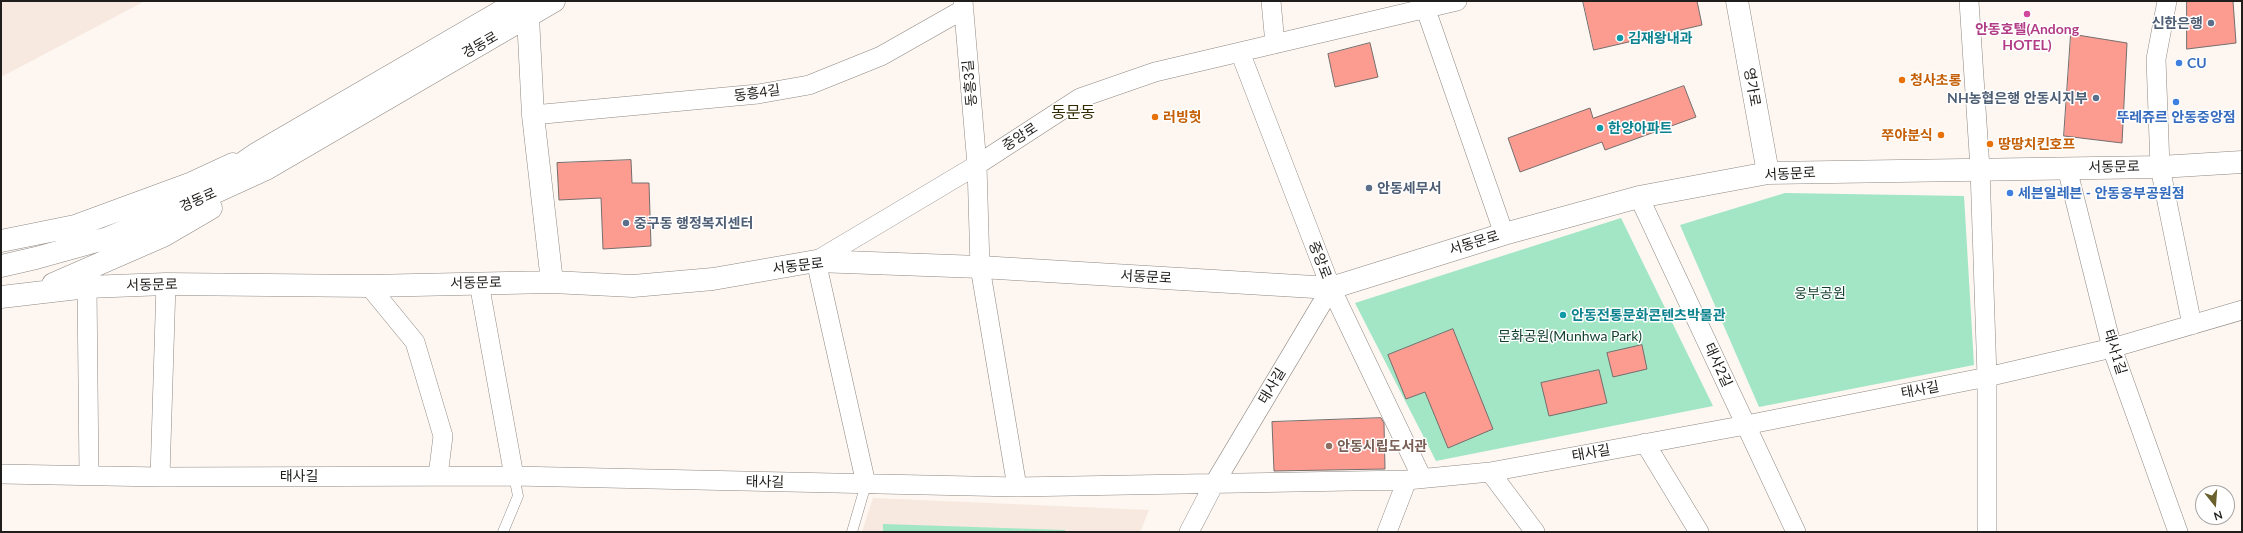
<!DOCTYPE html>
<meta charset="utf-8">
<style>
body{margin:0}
#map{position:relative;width:2243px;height:533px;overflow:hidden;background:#fdf6f1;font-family:Lato,sans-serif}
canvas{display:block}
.frame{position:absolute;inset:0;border:2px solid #201e1c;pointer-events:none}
.north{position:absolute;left:2195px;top:485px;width:40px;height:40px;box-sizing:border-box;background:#fff;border:1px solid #a6a5a4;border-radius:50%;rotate:163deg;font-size:11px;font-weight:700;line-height:16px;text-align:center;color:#201e1c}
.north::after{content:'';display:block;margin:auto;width:14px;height:18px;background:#6a602d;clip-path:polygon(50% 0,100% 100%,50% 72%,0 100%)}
</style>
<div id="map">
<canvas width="2243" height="533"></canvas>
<div class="frame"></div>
<div class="north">N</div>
</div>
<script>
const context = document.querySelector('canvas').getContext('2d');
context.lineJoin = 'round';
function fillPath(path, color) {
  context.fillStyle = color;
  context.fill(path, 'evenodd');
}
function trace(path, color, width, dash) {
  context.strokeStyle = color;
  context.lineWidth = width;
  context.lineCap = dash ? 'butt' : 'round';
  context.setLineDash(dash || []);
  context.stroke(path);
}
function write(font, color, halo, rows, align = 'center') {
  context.font = font + ' Lato,"Noto Sans KR",sans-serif';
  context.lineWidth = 3;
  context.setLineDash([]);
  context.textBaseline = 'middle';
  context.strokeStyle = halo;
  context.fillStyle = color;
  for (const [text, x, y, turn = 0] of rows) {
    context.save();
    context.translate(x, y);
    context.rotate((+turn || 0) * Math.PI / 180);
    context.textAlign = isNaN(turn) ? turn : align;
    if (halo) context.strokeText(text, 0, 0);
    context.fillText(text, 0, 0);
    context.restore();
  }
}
fillPath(new Path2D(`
 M 1,1 L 145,1 L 1,77 Z
 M 873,498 L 1149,510 L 1140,532 L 862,532 Z`), '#f7e9df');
fillPath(new Path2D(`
 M 1785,193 L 1964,196 L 1974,365 L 1759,407 L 1680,225 Z
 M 1621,218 L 1713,406 L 1436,461 L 1355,303 Z
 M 883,524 L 1065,530 L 1065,532 L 883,532 Z`), '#a2e6c6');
const building = new Path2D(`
 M 1583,1 L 1697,1 L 1702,25 L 1594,50 Z
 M 2187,1 L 2233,1 L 2236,43 L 2187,49 Z
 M 2071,34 L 2127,43 L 2122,143 L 2064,136 Z
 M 1370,43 L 1378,77 L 1335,87 L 1328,54 Z
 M 1684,86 L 1696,117 L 1605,150 L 1602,142 L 1520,172 L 1508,138 L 1590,108 L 1593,118 Z
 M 631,160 L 632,183 L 649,183 L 651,246 L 603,249 L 601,198 L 559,200 L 557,163 Z
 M 1453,329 L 1493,429 L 1448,448 L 1425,392 L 1406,399 L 1388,355 Z
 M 1642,345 L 1647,369 L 1613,377 L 1607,353 Z
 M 1599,370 L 1607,403 L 1549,416 L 1541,383 Z
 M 1381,418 L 1384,423 L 1385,469 L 1274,471 L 1272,422 Z`);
fillPath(building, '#fc9c91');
trace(building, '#756d6c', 1);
const service = new Path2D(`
 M 503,532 L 518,496 L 514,476
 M 852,532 L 866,484`);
const minor = new Path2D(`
 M 963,1 L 977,165 L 980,267 L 1017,487
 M 1271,1 L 1275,44
 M 1424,1 L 1425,7 L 1504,234
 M 1969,1 L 1980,169 L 1987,377 L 1987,532
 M 2167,1 L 2156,59 L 2160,167 L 2192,325
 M 1240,52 L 1331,288 L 1422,478
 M 533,115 L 758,94 L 809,85 L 881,56 L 964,9
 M 2067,168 L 2112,348 L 2178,532
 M 1639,197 L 1796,532
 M 479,283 L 514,476
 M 369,286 L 415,342 L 443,436 L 438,476
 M 87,287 L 89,476
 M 1645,443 L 1699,532
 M 1490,472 L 1535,532
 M 1,474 L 160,477 L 514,476 L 1017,487 L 1407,480 L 1490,472 L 1746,425 L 1987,377 L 2112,348 L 2242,310
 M 160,477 L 166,284
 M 866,484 L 816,261 L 977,165 L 1080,98 L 1155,72 L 1457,1
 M 1189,532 L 1214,484 L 1331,288
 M 1387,532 L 1407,480`);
const tertiary = new Path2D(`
 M 1737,1 L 1768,173
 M 521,7 L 528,17 L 533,115 L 552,282
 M 221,178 L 256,154 L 519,1
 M 1,241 L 75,226 L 192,183 L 233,164
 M 1,266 L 36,258 L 108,238 L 174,211 L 266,169 L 554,1
 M 53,284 L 163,236 L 211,208
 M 1,297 L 87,287 L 166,284 L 369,286 L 552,282 L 633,286 L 713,279 L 816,261 L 980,267 L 1331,288 L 1504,234 L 1639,197 L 1768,173 L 2160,167 L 2242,162`);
trace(service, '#8e8883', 11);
trace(minor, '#8e8883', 20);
trace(tertiary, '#8e8883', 23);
trace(service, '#fff', 10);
trace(minor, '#fff', 19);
trace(tertiary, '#fff', 22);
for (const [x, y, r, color] of [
 [2027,14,4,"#d1479c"],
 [2211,23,4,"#5c6f8a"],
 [1620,38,4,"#0f9aa8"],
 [2179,63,4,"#3f7fe0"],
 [1902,80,4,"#e8710a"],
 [2096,98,4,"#5c6f8a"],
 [2176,102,4,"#3f7fe0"],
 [1155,117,4,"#e8710a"],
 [1600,128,4,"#0f9aa8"],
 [1941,135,4,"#e8710a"],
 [1990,144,4,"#e8710a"],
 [1369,188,4,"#5c6f8a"],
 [2010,193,4,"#3f7fe0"],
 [626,223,4,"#5c6f8a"],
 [1563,315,4,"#0f9aa8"],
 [1329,446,4,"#8d6e63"]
]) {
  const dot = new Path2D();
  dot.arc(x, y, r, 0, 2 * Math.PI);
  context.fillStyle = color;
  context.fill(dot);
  trace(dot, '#fff', 1.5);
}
write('bold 14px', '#4e5e75', '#fff', [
 ["신한은행",2203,23],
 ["NH농협은행 안동시지부",2088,98],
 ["안동세무서",1377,188,"left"],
 ["중구동 행정복지센터",634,223,"left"]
], 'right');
write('bold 14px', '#b23c85', '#fff', [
 ["안동호텔(Andong",2027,29],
 ["HOTEL)",2027,45]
]);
write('bold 14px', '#0d838f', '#fff', [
 ["김재왕내과",1628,38],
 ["한양아파트",1608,128],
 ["안동전통문화콘텐츠박물관",1571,315]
], 'left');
write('14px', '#201e1c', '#fff', [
 ["경동로",480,45,-30],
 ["동흥3길",970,83,-95],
 ["영가로",1752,87,80],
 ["동흥4길",757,93,-8],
 ["중앙로",1020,137,-33],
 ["서동문로",2114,167,-1],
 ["서동문로",1790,174,-3],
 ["경동로",198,200,-24],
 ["서동문로",1474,243,-17],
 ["중앙로",1320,260,69],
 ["서동문로",798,266,-7],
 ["서동문로",1146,277,3],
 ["서동문로",476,283,-1],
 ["서동문로",152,285,-1],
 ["태사1길",2115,352,73],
 ["태사2길",1718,365,65],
 ["태사길",1272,386,-59],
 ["태사길",1920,390,-11],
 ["태사길",1591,453,-10],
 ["태사길",299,476],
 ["태사길",765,482,1]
]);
write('bold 14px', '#366cbe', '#fff', [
 ["CU",2187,63],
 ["뚜레쥬르 안동중앙점",2176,117,"center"],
 ["세븐일레븐 - 안동웅부공원점",2018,193]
], 'left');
write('bold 14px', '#c56008', '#fff', [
 ["청사초롱",1910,80],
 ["러빙헛",1163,117],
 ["쭈야분식",1933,135,"right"],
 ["땅땅치킨호프",1998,144]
], 'left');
write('14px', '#123f2d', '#fff', [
 ["웅부공원",1820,293],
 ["문화공원(Munhwa Park)",1570,336]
]);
write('bold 14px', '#785e54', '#fff', [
 ["안동시립도서관",1337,446]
], 'left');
write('16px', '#322a00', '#fff', [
 ["동문동",1073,113]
]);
</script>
